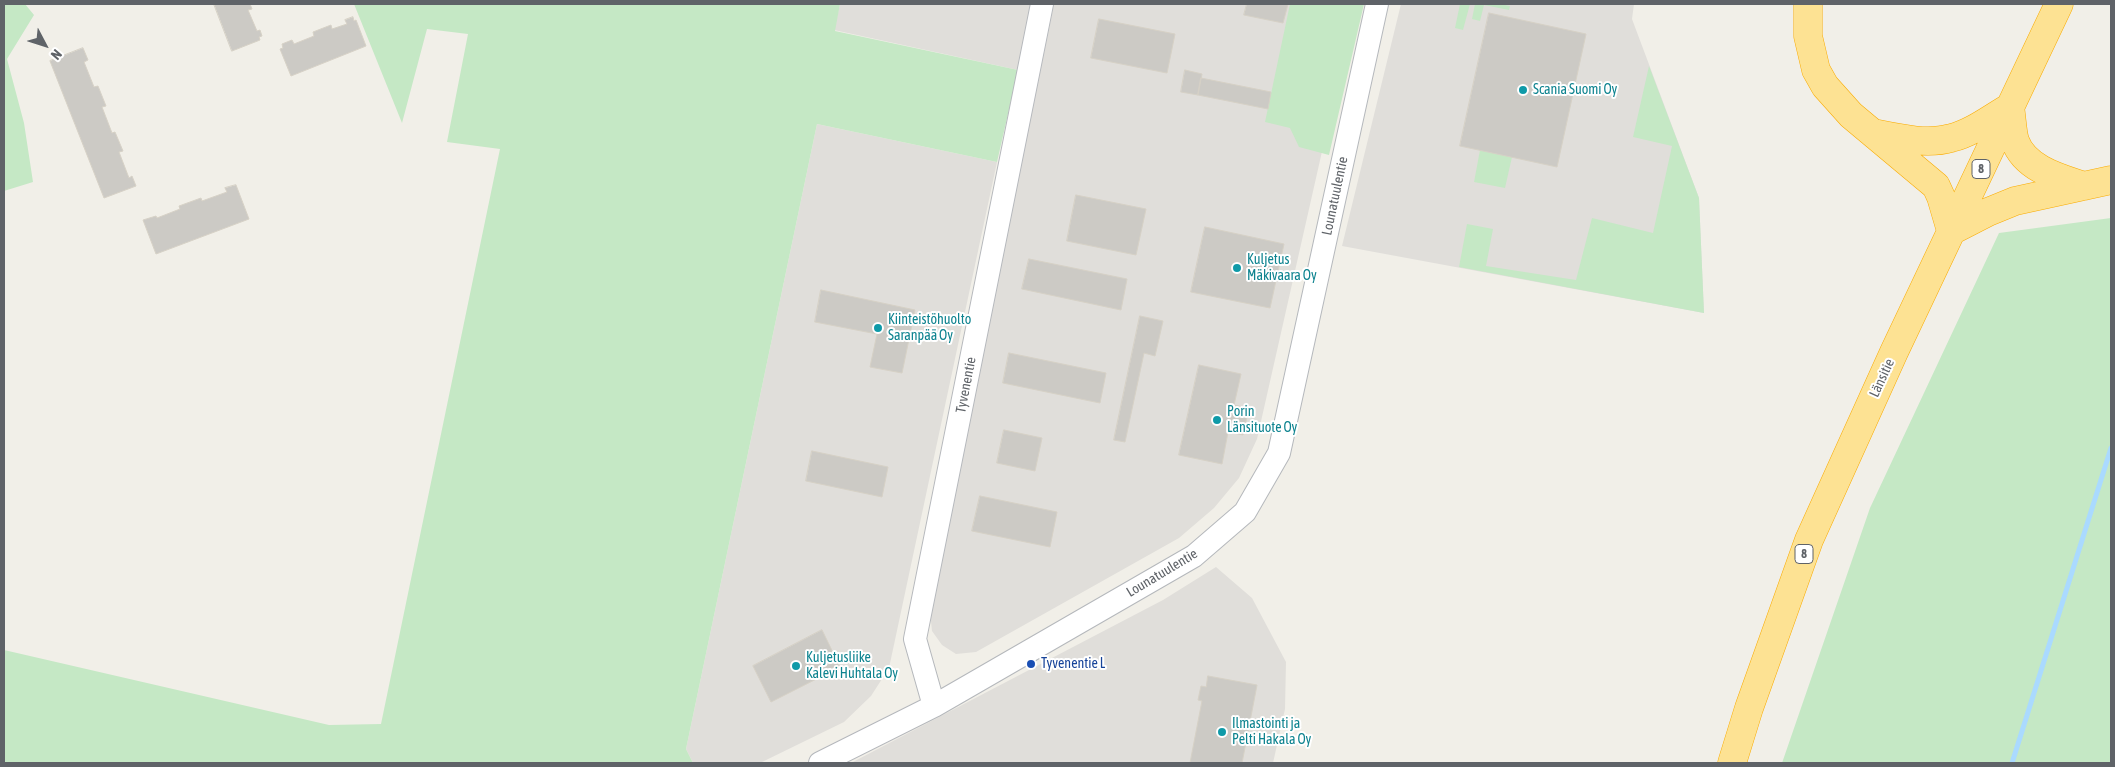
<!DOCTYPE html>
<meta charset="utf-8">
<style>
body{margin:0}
#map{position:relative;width:2115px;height:767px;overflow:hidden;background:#f1efe8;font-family:"Asap Condensed",sans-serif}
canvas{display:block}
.frame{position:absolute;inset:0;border:5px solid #5f6368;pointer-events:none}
.north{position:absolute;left:20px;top:20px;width:50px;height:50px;-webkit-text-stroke:4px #fff;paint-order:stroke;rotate:130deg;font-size:14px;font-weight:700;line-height:20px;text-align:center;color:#5f6368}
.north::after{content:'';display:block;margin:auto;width:18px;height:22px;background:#5f6368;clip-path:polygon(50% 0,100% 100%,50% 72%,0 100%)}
</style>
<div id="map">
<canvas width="2115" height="767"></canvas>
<div class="frame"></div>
<div class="north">N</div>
</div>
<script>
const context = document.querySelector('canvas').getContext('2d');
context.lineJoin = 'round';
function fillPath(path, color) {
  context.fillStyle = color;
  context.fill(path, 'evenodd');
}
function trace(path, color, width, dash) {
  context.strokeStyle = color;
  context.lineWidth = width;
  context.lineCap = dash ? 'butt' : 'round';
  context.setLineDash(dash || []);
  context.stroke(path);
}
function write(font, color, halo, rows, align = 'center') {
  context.font = font + ' "Asap Condensed",sans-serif';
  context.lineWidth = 4;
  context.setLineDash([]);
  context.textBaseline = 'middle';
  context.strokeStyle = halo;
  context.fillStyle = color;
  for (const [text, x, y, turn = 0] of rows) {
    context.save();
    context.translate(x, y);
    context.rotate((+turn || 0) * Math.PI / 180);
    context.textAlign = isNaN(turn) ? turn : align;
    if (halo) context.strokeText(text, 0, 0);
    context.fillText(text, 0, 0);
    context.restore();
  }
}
fillPath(new Path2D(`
 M 840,4 L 1031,4 L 1018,70 L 834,30 Z
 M 1054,4 L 1290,4 L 1328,125 L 1257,439 L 1239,478 L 1214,508 L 1179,538 L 976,652 L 956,654 L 942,645 L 932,631 L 930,612 Z
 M 1401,4 L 1634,4 L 1632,19 L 1699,198 L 1704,313 L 1342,246 Z
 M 817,124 L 997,162 L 889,668 L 871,696 L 844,722 L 760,763 L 693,763 L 686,749 Z
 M 1216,567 L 1252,598 L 1286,662 L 1285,709 L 1273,763 L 851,763 L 1163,600 Z`), '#e0deda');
fillPath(new Path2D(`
 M 4,4 L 25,4 L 34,15 L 7,59 L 24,123 L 33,182 L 4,191 Z
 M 354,4 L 840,4 L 835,31 L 1018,70 L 997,162 L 817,124 L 686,749 L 693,763 L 4,763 L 4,650 L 329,725 L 381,724 L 500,149 L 447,142 L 468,34 L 427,29 L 402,123 Z
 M 1290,4 L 1364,4 L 1329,155 L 1299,147 L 1290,128 L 1265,122 Z
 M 1460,4 L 1470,4 L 1463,30 L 1455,28 Z
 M 1475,4 L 1500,4 L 1510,6 L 1509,10 L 1484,5 L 1480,21 L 1472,19 Z
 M 1649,66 L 1699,198 L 1704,313 L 1459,267 L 1467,224 L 1493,229 L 1486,266 L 1576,280 L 1592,218 L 1653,233 L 1672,146 L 1633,137 Z
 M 1480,150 L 1512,157 L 1505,188 L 1474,182 Z
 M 2111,218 L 2111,763 L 1782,763 L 1870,508 L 1999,233 Z`), '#c5e8c5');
trace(new Path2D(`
 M 2012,763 L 2111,448`), '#aadaff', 5);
const building = new Path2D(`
 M 214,4 L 250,4 L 252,9 L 248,10 L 257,31 L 260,30 L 262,36 L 259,37 L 260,40 L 232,51 Z
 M 1247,4 L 1288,4 L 1283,23 L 1244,15 Z
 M 1489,13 L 1586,34 L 1557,167 L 1460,146 Z
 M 353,17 L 354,21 L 356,20 L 366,46 L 291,76 L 280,49 L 283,48 L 282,44 L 292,40 L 294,44 L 314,36 L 313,32 L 331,25 L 332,29 L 347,24 L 345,20 Z
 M 1099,19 L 1175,34 L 1167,73 L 1091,58 Z
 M 83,48 L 88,60 L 84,62 L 94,87 L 98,86 L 106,106 L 102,107 L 112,133 L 115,132 L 123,151 L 119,152 L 129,178 L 132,176 L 136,186 L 104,198 L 50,61 Z
 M 1185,70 L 1202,74 L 1198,95 L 1181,92 Z
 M 1201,78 L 1271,92 L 1268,109 L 1198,95 Z
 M 236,185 L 249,219 L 156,254 L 143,220 L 156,216 L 157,218 L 180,209 L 179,206 L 201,198 L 202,201 L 227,192 L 225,188 Z
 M 1076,195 L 1146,209 L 1136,255 L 1067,241 Z
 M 1205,227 L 1284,244 L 1270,308 L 1191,292 Z
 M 1029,259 L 1127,279 L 1121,310 L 1022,289 Z
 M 821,290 L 915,310 L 902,373 L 870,367 L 877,334 L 815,322 Z
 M 1140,316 L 1163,321 L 1155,356 L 1144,353 L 1125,442 L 1114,440 Z
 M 1009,353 L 1106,373 L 1100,403 L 1003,383 Z
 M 1199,365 L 1241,374 L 1234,405 L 1249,408 L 1243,435 L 1228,432 L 1222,464 L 1179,455 Z
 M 1004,430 L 1042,438 L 1035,471 L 997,463 Z
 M 812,451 L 888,467 L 882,497 L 806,481 Z
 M 980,496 L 1057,512 L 1050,547 L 972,531 Z
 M 822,630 L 840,667 L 771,702 L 753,666 Z
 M 1208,676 L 1257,685 L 1242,763 L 1190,763 L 1202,701 L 1198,700 L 1201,686 L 1206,687 Z`);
fillPath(building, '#cccac5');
trace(building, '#d6d1c6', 1);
const minor = new Path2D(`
 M 934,706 L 915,639 L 1042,4
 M 820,763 L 934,706 L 1194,556 L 1245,512 L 1279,453 L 1377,4`);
const highway = new Path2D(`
 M 1808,4 L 1808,36 L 1816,70 L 1825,86 L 1851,115 L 1936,186 L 1941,197 L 1951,231
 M 2010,107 C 2012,118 2012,131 2015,141 C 2025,169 2060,178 2084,186
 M 1873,133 C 1898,138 1927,145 1951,138 C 1972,133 1991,118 2010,107
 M 1951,231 L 1988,212 L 2015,201 L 2111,180
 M 1732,763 L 1749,708 L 1809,540 L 1894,352 L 2059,4`);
trace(minor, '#b5b8bc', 24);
trace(highway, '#f9ab00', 29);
trace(minor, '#fff', 22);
trace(highway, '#fde293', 28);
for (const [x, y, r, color] of [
 [1523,90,5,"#0f9aa8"],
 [1237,268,5,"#0f9aa8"],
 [878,328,5,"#0f9aa8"],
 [1217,420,5,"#0f9aa8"],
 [1031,664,5,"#1a4fb4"],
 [796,666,5,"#0f9aa8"],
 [1222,732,5,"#0f9aa8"]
]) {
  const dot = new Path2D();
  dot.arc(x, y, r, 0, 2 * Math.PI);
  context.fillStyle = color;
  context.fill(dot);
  trace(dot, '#fff', 2);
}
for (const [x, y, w] of [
 [1981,169,18],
 [1804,554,18]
]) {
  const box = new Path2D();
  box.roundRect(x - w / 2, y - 9.5, w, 19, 4);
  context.fillStyle = '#fff';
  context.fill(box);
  trace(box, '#5f6368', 1);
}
write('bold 12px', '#5f6368', null, [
 ["8",1981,169],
 ["8",1804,554]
]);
write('14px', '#0d838f', '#fff', [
 ["Scania Suomi Oy",1533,90],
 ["Kuljetus",1247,260],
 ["Mäkivaara Oy",1247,276],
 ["Kiinteistöhuolto",888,320],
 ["Saranpää Oy",888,336],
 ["Porin",1227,412],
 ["Länsituote Oy",1227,428],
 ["Kuljetusliike",806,658],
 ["Kalevi Huhtala Oy",806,674],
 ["Ilmastointi ja",1232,724],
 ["Pelti Hakala Oy",1232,740]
], 'left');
write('14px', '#5f6368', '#fff', [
 ["Lounatuulentie",1335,196,-78],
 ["Länsitie",1882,378,-65],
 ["Tyvenentie",966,385,-79],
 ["Lounatuulentie",1162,573,-31]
]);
write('14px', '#164399', '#fff', [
 ["Tyvenentie L",1041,664]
], 'left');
</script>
